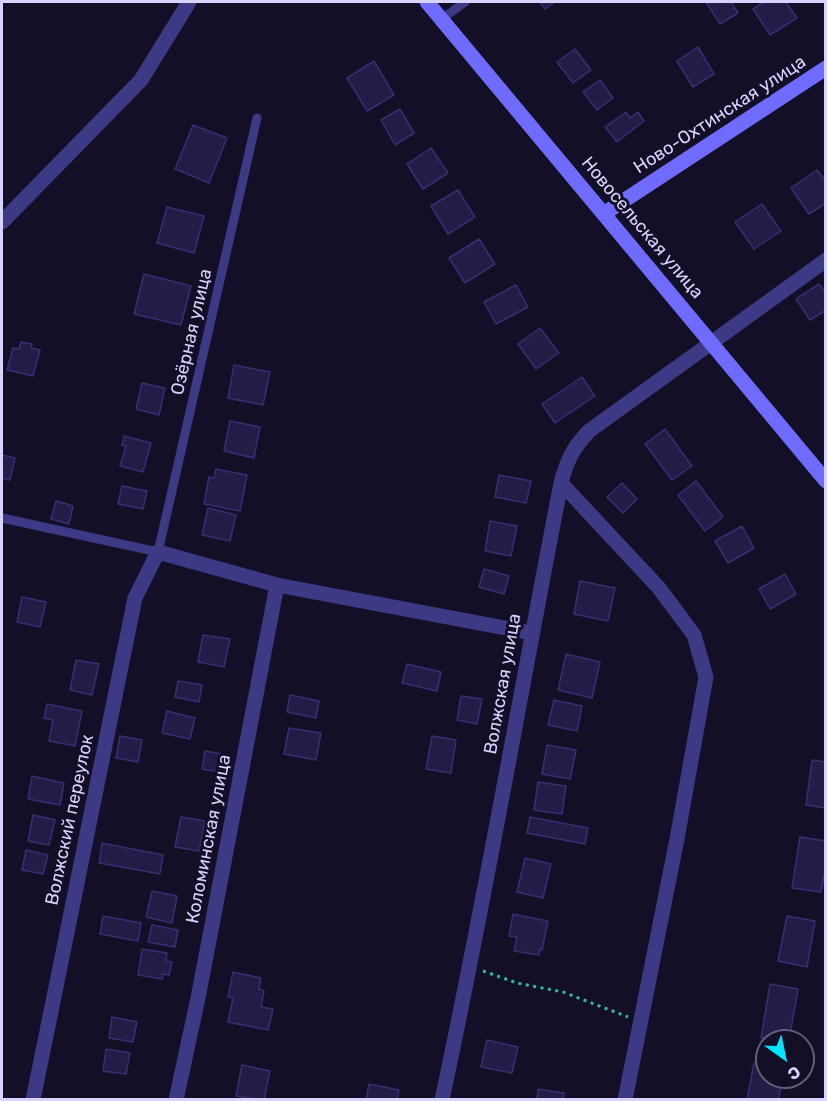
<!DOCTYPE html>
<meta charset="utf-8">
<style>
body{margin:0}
#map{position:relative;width:827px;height:1101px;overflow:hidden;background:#130f26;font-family:Rubik,sans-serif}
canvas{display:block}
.frame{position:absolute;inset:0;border:3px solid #d9d4ff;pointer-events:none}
.north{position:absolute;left:755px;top:1029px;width:60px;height:60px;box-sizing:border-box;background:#130f26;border:2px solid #625e7d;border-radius:50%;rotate:147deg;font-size:16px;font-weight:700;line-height:24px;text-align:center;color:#d9d4ff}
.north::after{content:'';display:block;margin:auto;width:21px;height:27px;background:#00e5ff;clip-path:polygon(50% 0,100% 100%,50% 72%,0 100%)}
</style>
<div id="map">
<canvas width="827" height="1101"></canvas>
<div class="frame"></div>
<div class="north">С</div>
</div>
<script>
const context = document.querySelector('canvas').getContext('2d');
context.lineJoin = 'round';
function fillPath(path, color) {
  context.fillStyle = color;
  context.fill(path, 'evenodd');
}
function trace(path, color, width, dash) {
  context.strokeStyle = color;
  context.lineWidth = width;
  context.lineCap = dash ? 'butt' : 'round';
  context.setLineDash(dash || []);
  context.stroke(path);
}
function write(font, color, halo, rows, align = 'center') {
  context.font = font + ' Rubik,sans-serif';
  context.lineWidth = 6;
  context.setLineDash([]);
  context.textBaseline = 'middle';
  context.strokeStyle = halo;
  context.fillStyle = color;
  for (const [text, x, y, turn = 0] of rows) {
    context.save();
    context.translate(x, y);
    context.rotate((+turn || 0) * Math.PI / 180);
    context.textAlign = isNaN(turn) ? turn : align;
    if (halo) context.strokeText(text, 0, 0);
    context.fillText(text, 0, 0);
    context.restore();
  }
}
const building = new Path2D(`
 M 540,2 L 555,2 L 545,9 Z
 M 706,2 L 731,2 L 738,13 L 720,24 Z
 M 764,2 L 786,2 L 797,18 L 770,35 L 753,9 Z
 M 698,47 L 714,74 L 693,87 L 677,61 Z
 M 575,49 L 591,70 L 573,83 L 557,62 Z
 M 374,61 L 394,95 L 367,111 L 347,78 Z
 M 600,80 L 613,98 L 597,110 L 583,92 Z
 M 400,109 L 414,133 L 395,145 L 381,120 Z
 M 626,112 L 630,118 L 638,112 L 644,121 L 617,142 L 605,127 Z
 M 193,125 L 227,138 L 209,183 L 175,169 Z
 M 431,148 L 448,173 L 423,189 L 407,164 Z
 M 817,170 L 826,182 L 826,203 L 809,214 L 791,188 Z
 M 458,190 L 475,217 L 448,234 L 431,206 Z
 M 762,204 L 781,231 L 754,249 L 735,222 Z
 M 167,207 L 204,216 L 194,253 L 157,243 Z
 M 479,239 L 495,264 L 465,283 L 449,258 Z
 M 144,274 L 191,286 L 181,325 L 134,314 Z
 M 819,284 L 826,293 L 826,310 L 810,320 L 796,299 Z
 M 516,285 L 528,307 L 496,324 L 484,302 Z
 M 540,328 L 559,353 L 536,369 L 518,344 Z
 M 21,342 L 32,344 L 31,348 L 40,350 L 33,376 L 7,370 L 13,348 L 19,349 Z
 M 234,365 L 270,372 L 263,405 L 228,398 Z
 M 582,377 L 595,396 L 555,423 L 542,404 Z
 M 142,383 L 165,388 L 159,415 L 136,409 Z
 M 230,421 L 260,427 L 254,458 L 224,451 Z
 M 665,429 L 692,466 L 672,480 L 645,444 Z
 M 124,436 L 151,443 L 143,472 L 120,466 L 126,446 L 122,445 Z
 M 2,455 L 15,458 L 10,480 L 2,478 Z
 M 216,469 L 247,475 L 240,511 L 204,504 L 209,477 L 214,478 Z
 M 499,475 L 531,481 L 526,503 L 495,497 Z
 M 696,481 L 723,517 L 705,531 L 678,495 Z
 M 622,483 L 637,499 L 623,513 L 607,497 Z
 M 122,486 L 147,491 L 143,509 L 118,504 Z
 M 56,501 L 73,506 L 69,524 L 51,519 Z
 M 208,508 L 236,515 L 230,541 L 202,535 Z
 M 490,521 L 517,526 L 511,556 L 485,551 Z
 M 742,526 L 754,548 L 728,563 L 715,541 Z
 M 484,569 L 509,576 L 504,594 L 479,587 Z
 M 785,574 L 796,594 L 770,609 L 759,589 Z
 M 580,581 L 615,588 L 608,621 L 574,614 Z
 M 22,597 L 46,602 L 40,627 L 17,622 Z
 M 203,635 L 230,639 L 224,667 L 198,662 Z
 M 566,654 L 600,662 L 592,698 L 558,690 Z
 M 76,660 L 99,664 L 92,695 L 70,690 Z
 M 407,664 L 441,672 L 437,691 L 402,683 Z
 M 178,681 L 202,685 L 199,702 L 175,697 Z
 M 290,695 L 319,701 L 316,718 L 287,712 Z
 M 461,696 L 482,699 L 477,724 L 457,720 Z
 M 554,700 L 582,706 L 577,731 L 548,725 Z
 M 47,704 L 82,711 L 75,746 L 49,741 L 53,720 L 44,718 Z
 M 167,711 L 195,718 L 190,739 L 162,733 Z
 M 289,728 L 321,733 L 316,760 L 284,754 Z
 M 120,736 L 142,740 L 138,762 L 116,758 Z
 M 432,736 L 456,740 L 451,773 L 426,769 Z
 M 547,745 L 576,750 L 570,779 L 542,774 Z
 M 205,751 L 229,755 L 226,773 L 202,769 Z
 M 812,760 L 826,762 L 826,808 L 806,805 Z
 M 32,776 L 64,783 L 60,805 L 28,799 Z
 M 538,782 L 566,786 L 562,814 L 534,810 Z
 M 33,815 L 55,820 L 49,845 L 28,841 Z
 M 181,817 L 205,821 L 199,851 L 175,847 Z
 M 530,817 L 588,828 L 585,844 L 527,833 Z
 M 800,837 L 826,841 L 826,866 L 821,892 L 792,888 Z
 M 102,843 L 163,855 L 160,874 L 99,863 Z
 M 26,850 L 48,855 L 43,874 L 22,870 Z
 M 525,858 L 551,864 L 543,898 L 517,892 Z
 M 152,891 L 177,896 L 172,923 L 146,917 Z
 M 513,914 L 548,921 L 542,950 L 540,949 L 539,955 L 514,951 L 517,937 L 509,936 Z
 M 103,916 L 141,923 L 138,941 L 100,934 Z
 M 787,916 L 815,921 L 807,967 L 778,961 Z
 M 152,925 L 178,930 L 175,947 L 148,942 Z
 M 142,949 L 167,953 L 166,961 L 172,962 L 169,975 L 163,974 L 162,979 L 138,975 Z
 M 233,972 L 261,978 L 259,989 L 264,991 L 261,1007 L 273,1009 L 268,1030 L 228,1022 L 233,998 L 228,997 Z
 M 770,984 L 798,989 L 789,1041 L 761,1038 Z
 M 112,1017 L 137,1022 L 133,1042 L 109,1038 Z
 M 487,1040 L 518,1047 L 512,1073 L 481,1067 Z
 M 106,1049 L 130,1053 L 126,1074 L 103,1071 Z
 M 754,1063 L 767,1065 L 767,1077 L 783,1077 L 778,1100 L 747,1100 Z
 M 242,1065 L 270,1071 L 264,1100 L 236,1096 Z
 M 369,1084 L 399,1090 L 397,1100 L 366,1100 Z
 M 538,1089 L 564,1093 L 563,1100 L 537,1100 Z`);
fillPath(building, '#241b47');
trace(building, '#3b2d73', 1.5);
trace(new Path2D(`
 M 483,971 L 517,983 L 563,992 L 628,1017`), '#2fb8b0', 3, [3, 4.5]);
trace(new Path2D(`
 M 442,19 L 465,2
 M 2,518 L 158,552 L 257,118`), '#3d3a85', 9);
trace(new Path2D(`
 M 2,222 L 141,80 L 189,2
 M 561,483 L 659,588 L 694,635 L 706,677 L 677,839 L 625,1100
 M 33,1100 L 135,598 L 158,552 L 277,585 L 532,633
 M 176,1100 L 198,998 L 277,585
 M 442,1100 C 486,895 521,689 561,483 C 567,460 573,448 589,431 L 826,260`), '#3d3a85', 15);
trace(new Path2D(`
 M 427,2 L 826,481
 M 605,213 L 826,68`), '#6f6bff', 15);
write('18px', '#d9d4ff', '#130f26', [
 ["Ново-Охтинская улица",720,115,-33],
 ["Новосельская улица",642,228,50],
 ["Озёрная улица",192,332,-77],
 ["Волжская улица",503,684,-80],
 ["Волжский переулок",70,820,-78],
 ["Коломинская улица",209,839,-79]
]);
</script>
